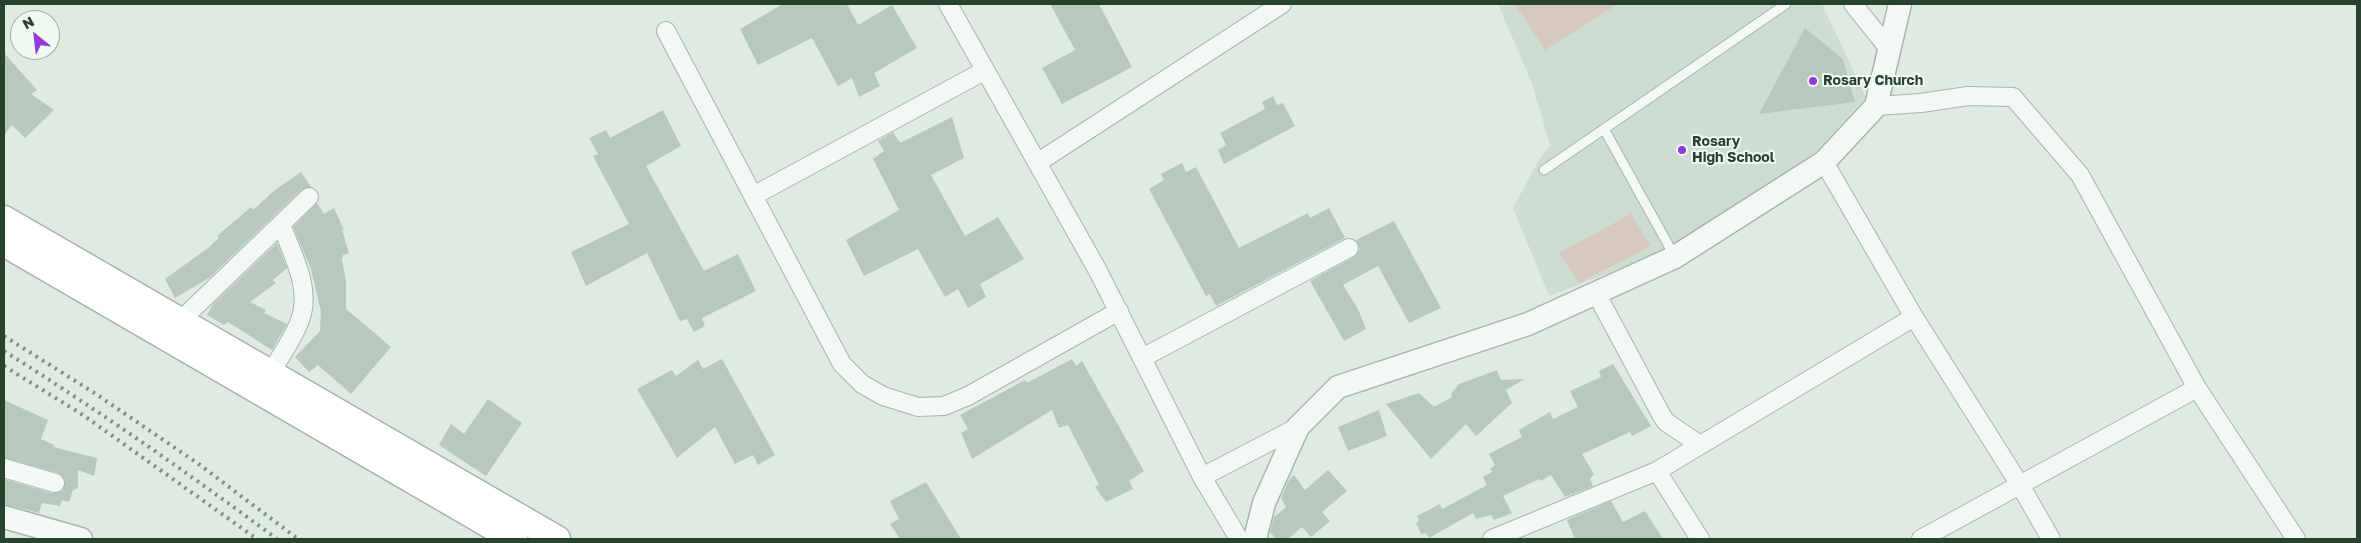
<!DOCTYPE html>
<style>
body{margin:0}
#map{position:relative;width:2361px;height:543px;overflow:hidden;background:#e0eae3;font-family:"Golos Text",sans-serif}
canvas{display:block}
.frame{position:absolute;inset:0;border:5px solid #274330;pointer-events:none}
.north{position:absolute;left:10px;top:10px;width:50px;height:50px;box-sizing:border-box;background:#f0f8f2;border:1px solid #a0b0a4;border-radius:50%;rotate:331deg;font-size:14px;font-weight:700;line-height:20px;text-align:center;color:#274330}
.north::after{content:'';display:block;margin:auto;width:18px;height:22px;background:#9139db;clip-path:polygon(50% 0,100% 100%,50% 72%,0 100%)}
</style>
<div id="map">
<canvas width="2361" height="543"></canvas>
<div class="frame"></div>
<div class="north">N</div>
</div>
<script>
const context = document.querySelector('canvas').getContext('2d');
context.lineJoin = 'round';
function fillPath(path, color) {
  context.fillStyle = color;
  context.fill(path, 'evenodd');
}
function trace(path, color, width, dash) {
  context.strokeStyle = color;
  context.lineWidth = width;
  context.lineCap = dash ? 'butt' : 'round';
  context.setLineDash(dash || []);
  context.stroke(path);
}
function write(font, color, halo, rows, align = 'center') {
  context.font = font + ' "Golos Text",sans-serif';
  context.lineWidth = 4;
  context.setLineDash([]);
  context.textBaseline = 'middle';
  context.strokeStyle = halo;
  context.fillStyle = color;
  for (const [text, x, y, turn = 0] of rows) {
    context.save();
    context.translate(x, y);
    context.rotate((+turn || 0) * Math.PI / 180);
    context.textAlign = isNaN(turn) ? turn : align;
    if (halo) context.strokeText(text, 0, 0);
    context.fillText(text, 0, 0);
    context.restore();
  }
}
fillPath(new Path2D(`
 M 1498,4 L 1822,4 L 1866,97 L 1814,154 L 1673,248 L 1549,296 L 1513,208 L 1540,158 L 1550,145 L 1531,81 Z`), '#ceddd2');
fillPath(new Path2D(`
 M 1515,4 L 1618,4 L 1545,50 Z
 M 1631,214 L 1651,246 L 1579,283 L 1559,253 Z`), '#d5c9c0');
fillPath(new Path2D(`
 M 783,4 L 847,4 L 858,25 L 892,5 L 917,48 L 874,73 L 880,86 L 859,97 L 852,78 L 838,86 L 812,38 L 758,65 L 740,29 Z
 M 1050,4 L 1099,4 L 1132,67 L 1062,104 L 1042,68 L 1075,50 Z
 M 1805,28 L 1843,59 L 1855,102 L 1759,114 Z
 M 4,53 L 37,90 L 31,94 L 54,110 L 25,138 L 12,125 L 4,135 Z
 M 1273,96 L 1277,105 L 1283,103 L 1295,126 L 1224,164 L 1218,150 L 1226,145 L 1220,133 L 1265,109 L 1262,102 Z
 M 663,110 L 681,146 L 646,166 L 704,271 L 738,254 L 756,291 L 702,318 L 705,326 L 694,332 L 687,319 L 680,321 L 647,253 L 586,286 L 571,252 L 629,224 L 593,156 L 598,154 L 589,138 L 606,130 L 610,138 Z
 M 952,117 L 964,158 L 931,175 L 965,236 L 998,217 L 1024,259 L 980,284 L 986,297 L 968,308 L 958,289 L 945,297 L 918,249 L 864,276 L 846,240 L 899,210 L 873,159 L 884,151 L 878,141 L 893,132 L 900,143 Z
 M 1182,163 L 1186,172 L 1196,167 L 1239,248 L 1308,213 L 1310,218 L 1329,208 L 1345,238 L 1216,306 L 1210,294 L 1206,296 L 1149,189 L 1164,180 L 1161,174 Z
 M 301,172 L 311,187 L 302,189 L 209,278 L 175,298 L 165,279 L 208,248 L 219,238 L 217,236 L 251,207 L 253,210 L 275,190 Z
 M 317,203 L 324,214 L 334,208 L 344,230 L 342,230 L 349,253 L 343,255 L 342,260 L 346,280 L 346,309 L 391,347 L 351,394 L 318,365 L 309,372 L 295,357 L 320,331 L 321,312 L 311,269 L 293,227 Z
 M 1394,221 L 1441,308 L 1409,323 L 1378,266 L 1343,285 L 1358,309 L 1366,329 L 1344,341 L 1310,281 L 1354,257 L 1360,249 L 1356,240 Z
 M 277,243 L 287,268 L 273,280 L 276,283 L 250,302 L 266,310 L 264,313 L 287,324 L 272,350 L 228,322 L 224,325 L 207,315 L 213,304 Z
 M 722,359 L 775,455 L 758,465 L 753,455 L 735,464 L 715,427 L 677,458 L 637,389 L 672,370 L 676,376 L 698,360 L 703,369 Z
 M 1072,359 L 1076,366 L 1082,361 L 1144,471 L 1129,481 L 1133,489 L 1106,502 L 1095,487 L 1099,485 L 1068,425 L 1059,428 L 1052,410 L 972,459 L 961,433 L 968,429 L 960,415 L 1025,380 L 1027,383 Z
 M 1613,364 L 1651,426 L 1632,436 L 1630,432 L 1582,454 L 1594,474 L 1590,479 L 1593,486 L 1565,497 L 1551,475 L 1541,481 L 1539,479 L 1503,496 L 1512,513 L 1494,520 L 1491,515 L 1476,519 L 1473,513 L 1429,538 L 1426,533 L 1421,534 L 1416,523 L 1419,521 L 1417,516 L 1440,504 L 1442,509 L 1487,485 L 1483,477 L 1492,472 L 1490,469 L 1495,465 L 1489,454 L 1522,437 L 1519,430 L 1550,412 L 1553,419 L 1578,407 L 1570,391 L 1601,377 L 1599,371 Z
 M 1497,370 L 1501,380 L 1525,379 L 1506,390 L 1512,403 L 1476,436 L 1466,424 L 1431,459 L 1386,404 L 1419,393 L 1434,407 L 1452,397 L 1451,394 L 1459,384 Z
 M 488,399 L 522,423 L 486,476 L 439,445 L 451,424 L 464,434 Z
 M 4,400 L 48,420 L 41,439 L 54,445 L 53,447 L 97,458 L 94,476 L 78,470 L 78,488 L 73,490 L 69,502 L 62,500 L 60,506 L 42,503 L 39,513 L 4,504 L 4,479 L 52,493 L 62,491 L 65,481 L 58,473 L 4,458 Z
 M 1379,410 L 1387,436 L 1348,451 L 1338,427 Z
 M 1328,470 L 1347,491 L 1322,512 L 1330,521 L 1311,537 L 1302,527 L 1288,539 L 1276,539 L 1270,532 L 1274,517 L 1286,507 L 1281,498 L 1289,480 L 1294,475 L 1305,490 Z
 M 926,482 L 961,539 L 900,539 L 890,524 L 899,519 L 890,501 Z
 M 1611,501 L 1623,522 L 1645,511 L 1663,539 L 1575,539 L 1567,520 Z`), '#b7c8bc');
const service = new Path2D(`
 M 1544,170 L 1604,129
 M 1675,257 L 1604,129 L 1786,4`);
const minor = new Path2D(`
 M 948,4 L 1098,271 L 1202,477
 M 1853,4 L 1889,49
 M 666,31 L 842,364 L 862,384 L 883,396 L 918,407 L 944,406 L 968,396 L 1119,311
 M 1876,106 L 1921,103 L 1968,96 L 2013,97 L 2080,175 L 2197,388 L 2296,539
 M 1037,163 L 1282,4
 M 753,196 L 984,71
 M 1596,293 L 1662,416 L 1666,422 L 1700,445
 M 1914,317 L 2020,485 L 2051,539
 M 179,322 L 309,197
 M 1142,358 L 1349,248
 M 270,374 C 280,356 295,337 301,317 C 311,286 291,252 281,224
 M 4,468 L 55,483
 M 1239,539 L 1202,477 L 1298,427
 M 1492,539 L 1657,471
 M 1700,539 L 1657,471 L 1914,317 L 1824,162
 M 1921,539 L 2197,388`);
const tertiary = new Path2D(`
 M 4,517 L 81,539
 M 1255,539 L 1264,503 L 1298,427 L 1338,387 L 1528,324 L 1675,257 L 1824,162 L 1876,106 L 1900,4`);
const secondary = new Path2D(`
 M 4,219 L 557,539
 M 4,243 L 514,539`);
trace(service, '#a5b5aa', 11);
trace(minor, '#a5b5aa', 20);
trace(tertiary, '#a5b5aa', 25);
trace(secondary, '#a5b5aa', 29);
trace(service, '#f3f8f5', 9);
trace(minor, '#f3f8f5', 18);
trace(tertiary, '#f3f8f5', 22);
trace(secondary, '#fff', 26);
trace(new Path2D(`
 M 4,336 L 96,394 L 200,465 L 298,539
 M 4,351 C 98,410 188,473 277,539
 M 4,366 L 83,415 L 257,539`), '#789581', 4, [2.5, 5]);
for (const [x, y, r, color] of [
 [1813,81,5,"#9139db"],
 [1682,150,5,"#9139db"]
]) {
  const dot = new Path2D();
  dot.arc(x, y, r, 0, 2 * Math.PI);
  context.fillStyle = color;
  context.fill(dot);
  trace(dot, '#f0f8f2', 2);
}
write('bold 14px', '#274330', '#f0f8f2', [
 ["Rosary Church",1823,81],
 ["Rosary",1692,142],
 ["High School",1692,158]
], 'left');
</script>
